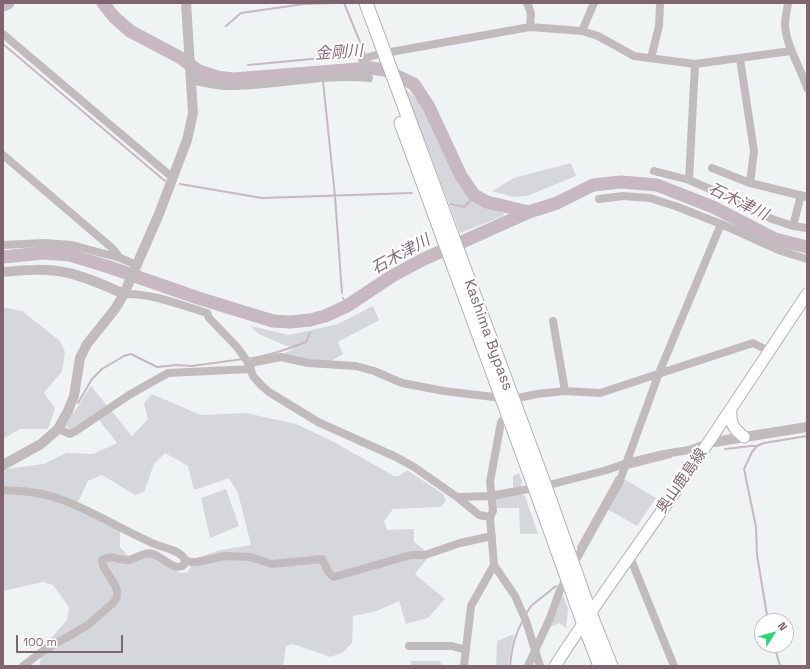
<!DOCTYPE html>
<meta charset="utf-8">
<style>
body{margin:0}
#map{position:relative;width:810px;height:669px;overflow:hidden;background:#f0f3f4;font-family:"Space Grotesk",sans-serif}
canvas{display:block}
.frame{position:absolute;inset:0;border:4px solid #7f656f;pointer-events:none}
.north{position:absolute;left:754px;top:613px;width:40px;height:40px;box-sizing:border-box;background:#fff;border:1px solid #ccc1c5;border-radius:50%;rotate:53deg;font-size:11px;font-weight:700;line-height:16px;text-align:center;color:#7f656f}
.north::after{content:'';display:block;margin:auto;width:14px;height:18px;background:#2ed672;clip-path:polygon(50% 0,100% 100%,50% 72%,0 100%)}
.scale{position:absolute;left:16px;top:635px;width:107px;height:18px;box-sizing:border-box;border:2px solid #7f656f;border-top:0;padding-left:5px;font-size:12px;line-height:14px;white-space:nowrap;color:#7f656f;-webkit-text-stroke:3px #fff;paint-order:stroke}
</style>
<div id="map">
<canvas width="810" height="669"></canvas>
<div class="frame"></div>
<div class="north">N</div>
<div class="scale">100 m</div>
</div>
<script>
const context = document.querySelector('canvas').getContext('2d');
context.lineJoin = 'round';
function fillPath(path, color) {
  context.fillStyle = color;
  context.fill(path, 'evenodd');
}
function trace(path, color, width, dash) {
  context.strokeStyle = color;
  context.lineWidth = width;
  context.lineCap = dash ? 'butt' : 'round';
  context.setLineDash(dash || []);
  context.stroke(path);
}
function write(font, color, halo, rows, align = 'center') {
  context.font = font + ' "Space Grotesk","Noto Sans JP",sans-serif';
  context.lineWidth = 4;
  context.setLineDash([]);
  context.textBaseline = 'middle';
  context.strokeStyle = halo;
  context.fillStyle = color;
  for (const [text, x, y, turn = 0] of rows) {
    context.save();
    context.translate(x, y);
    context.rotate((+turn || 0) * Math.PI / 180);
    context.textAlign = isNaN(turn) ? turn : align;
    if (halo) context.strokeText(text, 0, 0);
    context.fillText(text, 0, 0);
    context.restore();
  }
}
fillPath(new Path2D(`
 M 404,87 L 422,105 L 458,184 L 471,200 L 501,211 L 504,214 L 503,216 L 460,233 Z
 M 571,163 L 576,176 L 527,196 L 513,197 L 492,191 L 514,178 Z
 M 373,306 L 379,320 L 338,342 L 343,354 L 329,362 L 279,356 L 293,349 L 259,334 L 250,326 L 289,335 L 338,324 Z
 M 3,307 L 22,311 L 60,341 L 65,352 L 62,371 L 44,393 L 55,408 L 48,429 L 20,429 L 3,439 Z
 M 91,386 L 132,436 L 148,419 L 144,403 L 152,394 L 201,415 L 246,413 L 296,424 L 332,441 L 394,476 L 399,476 L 407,470 L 443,494 L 446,501 L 440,507 L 393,509 L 384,521 L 387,530 L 414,529 L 414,542 L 424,550 L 426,560 L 415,574 L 445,599 L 428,618 L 406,624 L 399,601 L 377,611 L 353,616 L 352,643 L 343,652 L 331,657 L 293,644 L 286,646 L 283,666 L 39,666 L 44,646 L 67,620 L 69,607 L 53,585 L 43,582 L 3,591 L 3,464 L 6,469 L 44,464 L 66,453 L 93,454 L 117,443 L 95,415 L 73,431 L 65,426 ZM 165,453 L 188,466 L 194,490 L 229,478 L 238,493 L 251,545 L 221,550 L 194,559 L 188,572 L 180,573 L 147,551 L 129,557 L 120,547 L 120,524 L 78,502 L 88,481 L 102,475 L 135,495 L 144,492 L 154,464 Z
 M 519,473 L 522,481 L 520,494 L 525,496 L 538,534 L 520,534 L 519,508 L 495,508 L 493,491 L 513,488 L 513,476 Z
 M 624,479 L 656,498 L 637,526 L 607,509 Z
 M 226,489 L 239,526 L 210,538 L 201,498 Z
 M 562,593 L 568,609 L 566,628 L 559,623 L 550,627 Z
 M 514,634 L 508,666 L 496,666 L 497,641 Z
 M 411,661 L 440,661 L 442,666 L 411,666 Z`), '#d5d7dd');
trace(new Path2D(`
 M 226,26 L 241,13 L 304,4 L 335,3
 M 3,44 L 165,181
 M 368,61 L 371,68
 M 248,65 L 365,54 L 344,3
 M 323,81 L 335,196 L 342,293
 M 180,184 L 262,198 L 412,193
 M 451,204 L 464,207 L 472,199 L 474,195
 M 343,298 L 347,306
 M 310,320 L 311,326
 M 247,359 C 268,356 286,350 306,342 L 310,333
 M 78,403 L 92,379 L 102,369 L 124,356 L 131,354 L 157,367 L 177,365 L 192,366 L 243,359
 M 725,449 L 751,446 L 757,446
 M 627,468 L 671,457
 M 578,547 L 617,477
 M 526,614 L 531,606 L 556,586
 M 768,621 L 757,555 L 756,527 L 744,469 L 752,452 L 757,446 L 764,443 L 807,436
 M 774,645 L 780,666
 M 510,666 C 512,648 514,636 523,620`), '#c7b8c1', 2);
trace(new Path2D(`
 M 103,3 L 114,17 L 130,31 L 179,57 L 199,71 L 217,77 L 233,79 L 371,68 L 385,70 L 414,84 L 429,107 L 461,176 L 474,195 L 487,202 L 529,212
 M 3,5 L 8,3
 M 3,257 L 43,253 L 70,255 L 109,267 L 198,298 L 273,321 L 290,322 L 310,320 L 325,316 L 347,306 L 392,276 L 424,259 L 529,212 L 557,203 L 593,185 L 621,182 L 657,185 L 713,207 L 775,239 L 807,247`), '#c7b8c1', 13);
const secondary = new Path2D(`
 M 731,409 C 730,424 733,428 744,437
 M 555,666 C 592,608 633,553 672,496 C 718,429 762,362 807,294`);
const trunk = new Path2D(`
 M 366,3 L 545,486 L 590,613 L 611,666
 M 401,123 L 535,488 L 583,622 L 600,666`);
trace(secondary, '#b8b0b3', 13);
trace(trunk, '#b5aeb1', 15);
trace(new Path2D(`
 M 527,3 L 531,13 L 530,27
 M 788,3 C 787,10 785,18 785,25 C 786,46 801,68 807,88
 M 582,31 L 594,3
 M 3,34 L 173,178
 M 385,53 L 530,27 L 582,31 L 598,36 L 634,56 L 695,64 L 791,51
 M 651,58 L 659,26 L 660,3
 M 740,59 L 754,151 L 750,183
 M 191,80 C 202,82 213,85 224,86 C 273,87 321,73 369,78 L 362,59 L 376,55
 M 3,155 L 112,248 L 120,258 L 137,265
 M 712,168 L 750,183 L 807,197
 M 654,171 L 689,180 L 745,204 L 772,219 L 793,226 L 807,228
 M 689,180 L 695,64
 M 599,199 L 623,196 L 650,198 L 675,206 L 721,224 L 781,251 L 807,259
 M 793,226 L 801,195
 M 3,245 L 44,243 L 72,245 L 120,258
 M 124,294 C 152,293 180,305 207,313 L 209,318 L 237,347 L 247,361 L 253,376 L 262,386 L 269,392 L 318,422 L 396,457 L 414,467 L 457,497 L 491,496 L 545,486 L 607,470 L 627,463 L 664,454 L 689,450 L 708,443
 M 553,321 L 565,391
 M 249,365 L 255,362 L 281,357 L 308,363 L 356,366 L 374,371 L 402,383 L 444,391 L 502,398
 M 513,399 L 537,394 L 565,391 L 600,393 L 753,343 L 769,351
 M 508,415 L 501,422 L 490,482 L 493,511 L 490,517 L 494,565 L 515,596 L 526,621 L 540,666
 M 58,429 L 70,434 L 76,431 L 129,395 L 168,373 L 251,369
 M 3,490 C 21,491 40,492 57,498 C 92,510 123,531 157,545 C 166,548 181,551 185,560 L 191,562 L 197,562 L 225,556 L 250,557 L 272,564 L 322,559 L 329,573 L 334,577 L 411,555 L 425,555 L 460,543 L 492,536
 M 457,497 L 479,515 L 490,517
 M 630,557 L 674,666
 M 573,565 L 619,483 L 659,373 L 721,224
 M 409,646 L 452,646 L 466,650
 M 23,666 L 43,651 L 88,625 L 114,602 L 117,597 L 117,591 L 115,585 L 103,566 L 102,560 C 111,554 120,561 129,560 C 137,558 145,551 153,554 C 163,557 174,572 184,565 L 185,560
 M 464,666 L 471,606 L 494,565
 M 528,666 L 550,618 L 560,590 L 567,578`), '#c2bbbd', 8);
trace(new Path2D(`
 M 3,272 C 25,270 47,268 68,273 C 87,277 106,286 124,294
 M 708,443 L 807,427
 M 3,465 L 41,444 L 58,429 L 68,411 L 74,396 L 80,358 L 87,344 L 115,309 L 124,294 L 159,214 L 187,140 L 193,113 L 186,3`), '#c2bbbd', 10);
trace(secondary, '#fff', 11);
trace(trunk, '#fff', 13);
write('15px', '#7f656f', '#fff', [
 ["Kashima Bypass",488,335,70],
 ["奥山鹿島線",682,481,-55]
]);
write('italic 16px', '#8a6b7c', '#fff', [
 ["金剛川",339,53,-4],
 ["石木津川",738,202,26],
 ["石木津川",401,255,-29]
]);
</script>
